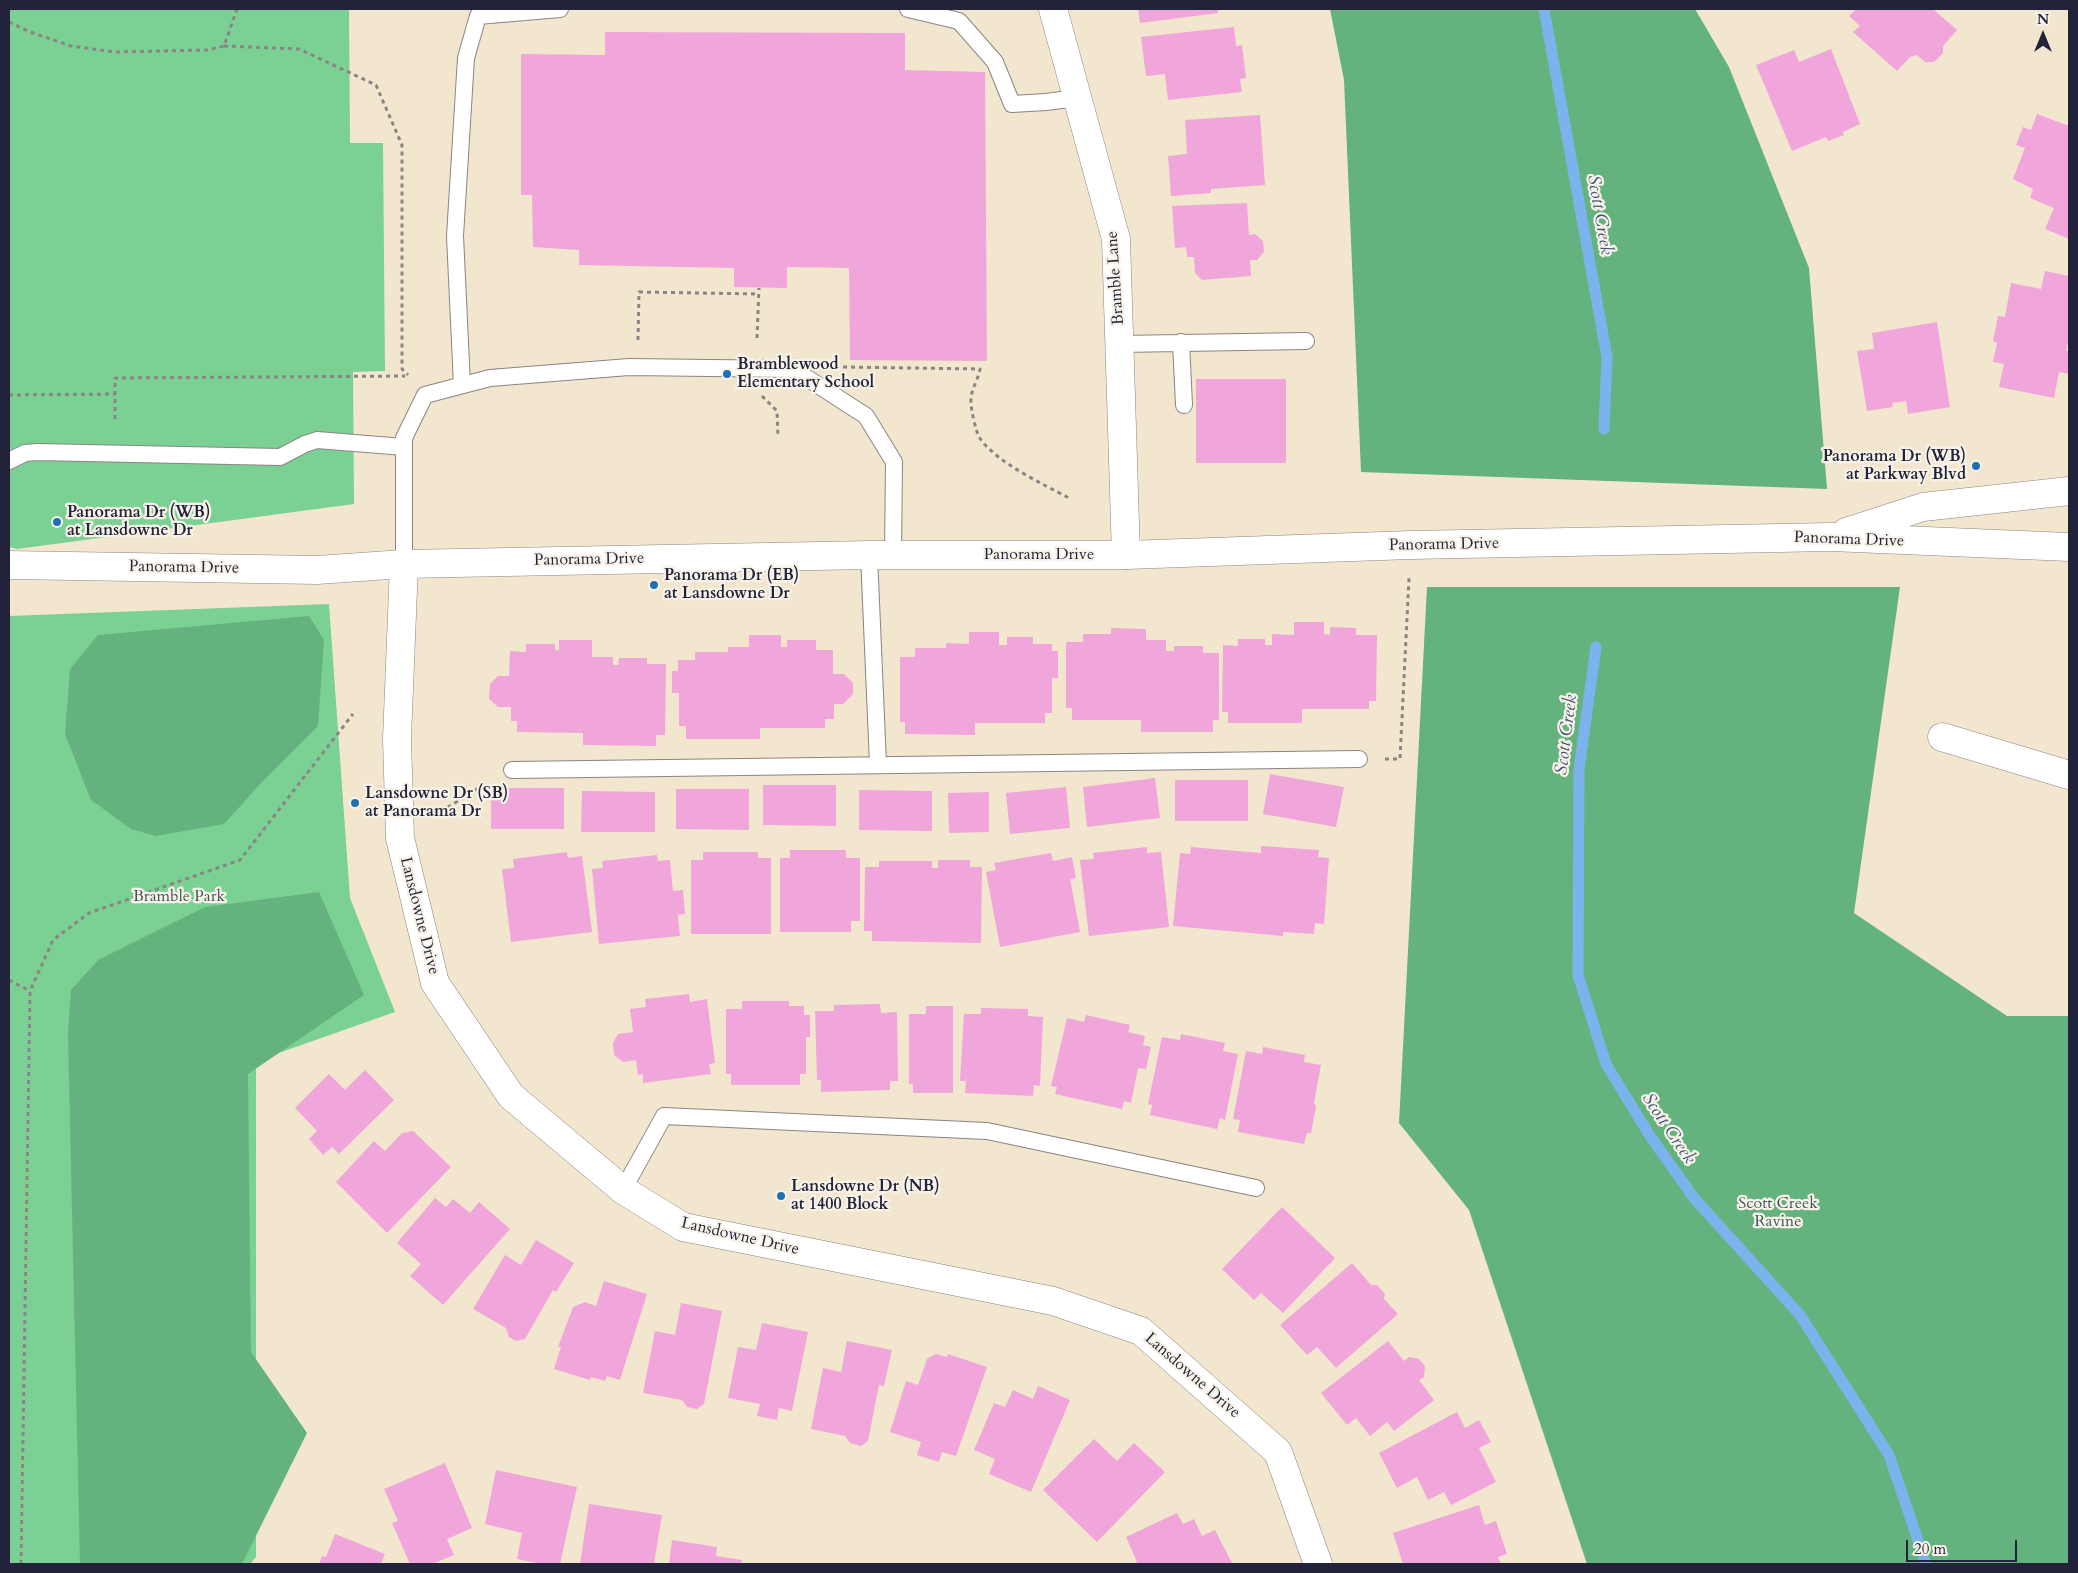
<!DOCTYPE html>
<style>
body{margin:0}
#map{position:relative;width:2078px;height:1573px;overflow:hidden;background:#f3e6ce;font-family:Cardo,serif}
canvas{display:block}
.frame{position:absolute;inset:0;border:10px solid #22223b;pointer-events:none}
.north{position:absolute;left:2018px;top:10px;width:50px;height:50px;-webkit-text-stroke:4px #f7f3e8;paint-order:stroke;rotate:0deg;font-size:14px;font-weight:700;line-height:20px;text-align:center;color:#22223b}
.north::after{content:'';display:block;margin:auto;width:18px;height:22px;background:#22223b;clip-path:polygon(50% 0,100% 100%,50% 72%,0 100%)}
.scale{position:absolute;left:1906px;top:1540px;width:111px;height:22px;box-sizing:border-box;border:2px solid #22223b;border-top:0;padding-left:6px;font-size:15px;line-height:18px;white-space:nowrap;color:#22223b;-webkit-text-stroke:4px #f7f3e8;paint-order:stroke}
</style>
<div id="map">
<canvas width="2078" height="1573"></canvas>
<div class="frame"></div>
<div class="north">N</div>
<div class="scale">20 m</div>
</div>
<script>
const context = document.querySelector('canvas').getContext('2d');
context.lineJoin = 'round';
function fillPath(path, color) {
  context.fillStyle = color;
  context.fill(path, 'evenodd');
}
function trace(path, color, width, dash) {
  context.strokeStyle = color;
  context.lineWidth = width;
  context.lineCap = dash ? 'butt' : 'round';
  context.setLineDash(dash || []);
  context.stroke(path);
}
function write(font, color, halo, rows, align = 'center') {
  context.font = font + ' Cardo,serif';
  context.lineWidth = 4.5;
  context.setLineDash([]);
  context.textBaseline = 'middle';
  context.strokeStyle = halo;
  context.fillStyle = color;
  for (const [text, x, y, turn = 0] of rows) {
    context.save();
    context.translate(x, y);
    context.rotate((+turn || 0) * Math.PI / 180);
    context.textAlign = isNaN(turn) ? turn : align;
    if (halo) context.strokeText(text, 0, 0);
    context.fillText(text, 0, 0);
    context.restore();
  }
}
fillPath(new Path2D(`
 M 9,9 L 349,9 L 350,143 L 383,143 L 385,371 L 353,372 L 354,504 L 17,549 L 9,547 Z
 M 329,604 L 350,898 L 395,1012 L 256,1061 L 256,1557 L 250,1564 L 9,1564 L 9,616 Z`), '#7bd194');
fillPath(new Path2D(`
 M 1330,9 L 1695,9 L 1729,67 L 1809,268 L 1827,489 L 1361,472 L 1344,80 Z
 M 1427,587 L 1900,587 L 1854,913 L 2007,1016 L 2069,1016 L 2069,1564 L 1587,1564 L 1469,1210 L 1399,1123 Z
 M 309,616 L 324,640 L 318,726 L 262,782 L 224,824 L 156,836 L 131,829 L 91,800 L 65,734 L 70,669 L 98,635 Z
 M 319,892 L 364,995 L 248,1074 L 251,1352 L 307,1433 L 243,1562 L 240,1564 L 80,1564 L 68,1034 L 71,990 L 98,960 L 205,907 Z`), '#64b37e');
trace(new Path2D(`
 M 1544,9 L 1607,357 L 1604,429
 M 1596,647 L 1579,769 L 1578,975 L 1606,1064 L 1650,1136 L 1694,1198 L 1800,1315 L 1889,1455 L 1926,1564`), '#7db3ec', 11);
fillPath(new Path2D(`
 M 1138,9 L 1218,9 L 1218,13 L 1140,23 Z
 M 1856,9 L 1933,9 L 1957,30 L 1943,46 L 1943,53 L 1934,62 L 1925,62 L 1917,55 L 1910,57 L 1897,71 L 1853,32 L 1860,26 L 1849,16 Z
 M 1234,27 L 1236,46 L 1242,45 L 1246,78 L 1240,79 L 1242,92 L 1168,100 L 1165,74 L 1146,76 L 1141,37 Z
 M 605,32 L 905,33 L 905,70 L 985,72 L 987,361 L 850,360 L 849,268 L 787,267 L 787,288 L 734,287 L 734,268 L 579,265 L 579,250 L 533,247 L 532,195 L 521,195 L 521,54 L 605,55 Z
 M 1831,49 L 1860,124 L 1843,132 L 1844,135 L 1828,141 L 1826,137 L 1792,151 L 1756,65 L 1794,50 L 1799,62 Z
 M 2037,114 L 2069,126 L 2069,239 L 2045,229 L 2054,208 L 2030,198 L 2033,189 L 2013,179 L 2025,148 L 2016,145 L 2023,127 L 2031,130 Z
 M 1260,115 L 1265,185 L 1211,189 L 1211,193 L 1171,196 L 1168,156 L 1187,154 L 1185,120 Z
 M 1247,203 L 1249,235 L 1255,234 L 1263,241 L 1264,252 L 1257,260 L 1250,260 L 1251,276 L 1202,280 L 1195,273 L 1194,257 L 1187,257 L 1186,247 L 1175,248 L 1172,206 Z
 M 2045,271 L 2069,276 L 2069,337 L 2066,351 L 2069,351 L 2069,374 L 2059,372 L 2054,398 L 1999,387 L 2004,364 L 1993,362 L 1997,343 L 1993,341 L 1998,316 L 2005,317 L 2011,283 L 2041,289 Z
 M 1937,322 L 1950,407 L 1908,414 L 1906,401 L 1892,403 L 1893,407 L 1867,411 L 1857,351 L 1874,349 L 1872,333 Z
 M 1196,379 L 1286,379 L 1286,463 L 1196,463 Z
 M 1294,622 L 1324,622 L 1324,634 L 1330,635 L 1330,627 L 1356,628 L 1356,635 L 1377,635 L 1376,701 L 1369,701 L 1369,709 L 1302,709 L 1302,723 L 1228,723 L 1228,712 L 1222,712 L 1223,645 L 1238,646 L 1238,639 L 1265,639 L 1265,645 L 1272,645 L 1272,634 L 1294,635 Z
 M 1111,628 L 1146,629 L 1146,640 L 1166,640 L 1166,651 L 1174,651 L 1174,646 L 1203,646 L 1203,653 L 1219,653 L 1219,720 L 1213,720 L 1213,732 L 1141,732 L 1141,720 L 1072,720 L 1072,708 L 1066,708 L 1066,642 L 1083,642 L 1083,634 L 1111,634 Z
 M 969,632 L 999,632 L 999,645 L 1007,645 L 1007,637 L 1033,637 L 1033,644 L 1052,644 L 1052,651 L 1058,651 L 1058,678 L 1052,678 L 1052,713 L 1045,713 L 1045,723 L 975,723 L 975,735 L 905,734 L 905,722 L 900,722 L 900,657 L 915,657 L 915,648 L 946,648 L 946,643 L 969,644 Z
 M 749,635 L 781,635 L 781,647 L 787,647 L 787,640 L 816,640 L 816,650 L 833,650 L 833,674 L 844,674 L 853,683 L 853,694 L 843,704 L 834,704 L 834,719 L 825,719 L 825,728 L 760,728 L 760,739 L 686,739 L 686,726 L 679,726 L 679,693 L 672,693 L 672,671 L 678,671 L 678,660 L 695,660 L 695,652 L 728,652 L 728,647 L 749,647 Z
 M 559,640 L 592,640 L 592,657 L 613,657 L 613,665 L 618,665 L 619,658 L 647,658 L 647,664 L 666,664 L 665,735 L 656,735 L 656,746 L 583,745 L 583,733 L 517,732 L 517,721 L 511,721 L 511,707 L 498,707 L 489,699 L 490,684 L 498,676 L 509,676 L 510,651 L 526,652 L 526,644 L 555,644 L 555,650 L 559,650 Z
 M 1270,774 L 1344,787 L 1336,827 L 1263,814 Z
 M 1155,778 L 1160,818 L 1087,827 L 1083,787 Z
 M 1175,780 L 1248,780 L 1248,821 L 1175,821 Z
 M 763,785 L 836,785 L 836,826 L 763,825 Z
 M 1066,787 L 1070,828 L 1010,834 L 1006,793 Z
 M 491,788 L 564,788 L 564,829 L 491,829 Z
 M 676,789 L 749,789 L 749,830 L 676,829 Z
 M 859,790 L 932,791 L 932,831 L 859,830 Z
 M 582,791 L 655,792 L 655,832 L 581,832 Z
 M 989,792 L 989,832 L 949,833 L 948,793 Z
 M 1261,846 L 1319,850 L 1318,857 L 1329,858 L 1324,924 L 1315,923 L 1314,934 L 1283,932 L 1283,936 L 1173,926 L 1180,853 L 1190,854 L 1191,847 L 1261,853 Z
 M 1147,847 L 1147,853 L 1161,852 L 1169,927 L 1089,936 L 1080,860 L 1094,859 L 1093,853 Z
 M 790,850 L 846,850 L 846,858 L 860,858 L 860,921 L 851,921 L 851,932 L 780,932 L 780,858 L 790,858 Z
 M 567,852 L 568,858 L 582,856 L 592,932 L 511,942 L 502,869 L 514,868 L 513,859 Z
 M 703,852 L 758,852 L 758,858 L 771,858 L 771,934 L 691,934 L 691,860 L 703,860 Z
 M 1051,853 L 1053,861 L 1072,857 L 1076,878 L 1070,879 L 1080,932 L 1000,947 L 986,872 L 996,870 L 994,863 Z
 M 657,855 L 658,861 L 670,860 L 673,891 L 683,890 L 685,914 L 678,915 L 680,936 L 599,944 L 592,869 L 603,868 L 602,861 Z
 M 938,860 L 970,860 L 970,867 L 982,867 L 981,943 L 872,941 L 872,931 L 864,931 L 865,867 L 879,867 L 879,861 L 932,861 L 932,868 L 938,868 Z
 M 689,994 L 690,1002 L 707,999 L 715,1063 L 709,1064 L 711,1074 L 643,1083 L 643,1074 L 638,1075 L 636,1060 L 623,1062 L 614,1055 L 613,1043 L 618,1034 L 633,1032 L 630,1009 L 646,1007 L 645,999 Z
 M 742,1001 L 789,1001 L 789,1006 L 804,1006 L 804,1015 L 810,1015 L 810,1037 L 806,1037 L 806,1074 L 800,1074 L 800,1085 L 731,1085 L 731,1074 L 726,1074 L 726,1009 L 742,1009 Z
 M 880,1004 L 881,1013 L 897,1012 L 898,1081 L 890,1081 L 890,1090 L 821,1092 L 821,1080 L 817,1080 L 815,1011 L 834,1011 L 834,1005 Z
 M 926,1006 L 953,1006 L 953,1093 L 913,1093 L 913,1084 L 909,1084 L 909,1014 L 926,1014 Z
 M 981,1008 L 1028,1009 L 1028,1016 L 1043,1017 L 1040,1086 L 1034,1085 L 1033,1096 L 965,1093 L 966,1081 L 960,1081 L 964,1014 L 981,1014 Z
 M 1086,1015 L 1130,1025 L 1128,1032 L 1145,1036 L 1143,1045 L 1151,1047 L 1146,1069 L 1138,1068 L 1131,1103 L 1124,1101 L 1122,1109 L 1055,1094 L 1057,1087 L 1051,1086 L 1067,1018 L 1084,1022 Z
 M 1181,1034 L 1225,1043 L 1223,1051 L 1238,1054 L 1225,1120 L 1220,1118 L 1217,1129 L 1150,1115 L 1152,1105 L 1148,1104 L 1162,1037 L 1180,1040 Z
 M 1263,1047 L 1305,1055 L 1304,1062 L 1321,1065 L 1314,1103 L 1316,1107 L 1311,1133 L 1307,1133 L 1304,1144 L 1238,1132 L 1240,1120 L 1233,1119 L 1246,1051 L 1262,1054 Z
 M 365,1070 L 394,1100 L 339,1154 L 332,1147 L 323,1155 L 309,1139 L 317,1131 L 295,1108 L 329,1074 L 345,1090 Z
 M 413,1131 L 451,1167 L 387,1233 L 336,1182 L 374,1141 L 385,1151 L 402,1133 Z
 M 435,1198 L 446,1207 L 453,1199 L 470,1213 L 479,1202 L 510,1229 L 443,1305 L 410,1276 L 421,1264 L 397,1243 Z
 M 1282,1207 L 1335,1258 L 1283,1313 L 1261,1293 L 1254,1300 L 1222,1269 Z
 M 536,1240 L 574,1263 L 556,1292 L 553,1290 L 525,1339 L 516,1341 L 509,1337 L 506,1328 L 473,1309 L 505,1255 L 521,1265 Z
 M 1352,1263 L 1371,1285 L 1377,1285 L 1385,1294 L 1384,1299 L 1398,1314 L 1336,1368 L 1317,1347 L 1307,1355 L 1280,1325 Z
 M 604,1281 L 647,1294 L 620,1380 L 607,1376 L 605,1381 L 591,1377 L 590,1380 L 554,1369 L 561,1347 L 558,1347 L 573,1307 L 585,1302 L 596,1306 Z
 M 681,1303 L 722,1311 L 704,1404 L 697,1409 L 687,1407 L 682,1400 L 643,1393 L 655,1331 L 675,1335 Z
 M 762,1323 L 808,1332 L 792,1411 L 779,1408 L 777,1420 L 757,1416 L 760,1404 L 728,1398 L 738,1347 L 756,1350 Z
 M 847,1341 L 892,1350 L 884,1386 L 879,1385 L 868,1441 L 861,1446 L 850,1443 L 845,1436 L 811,1429 L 823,1368 L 841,1372 Z
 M 1388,1341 L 1404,1361 L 1409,1357 L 1419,1359 L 1425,1366 L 1424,1377 L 1419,1380 L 1434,1400 L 1394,1431 L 1387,1422 L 1370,1436 L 1356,1418 L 1347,1425 L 1321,1393 Z
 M 936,1354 L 947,1357 L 948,1354 L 987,1367 L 956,1456 L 942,1452 L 939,1462 L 917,1455 L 921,1442 L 890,1432 L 906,1381 L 918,1385 L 927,1359 Z
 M 1038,1386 L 1070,1400 L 1031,1492 L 989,1474 L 995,1459 L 974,1450 L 994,1403 L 1005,1407 L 1013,1390 L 1033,1399 Z
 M 1457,1412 L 1465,1428 L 1479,1420 L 1491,1442 L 1479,1448 L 1496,1482 L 1451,1505 L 1444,1492 L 1428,1500 L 1417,1477 L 1397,1488 L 1379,1453 Z
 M 1094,1439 L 1117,1461 L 1134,1443 L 1165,1472 L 1097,1542 L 1043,1490 Z
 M 445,1463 L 472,1528 L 447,1539 L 454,1555 L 432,1564 L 410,1564 L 392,1523 L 398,1521 L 384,1489 Z
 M 496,1470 L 577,1487 L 560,1564 L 542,1564 L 517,1559 L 522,1533 L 485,1524 Z
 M 589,1504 L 662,1515 L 654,1564 L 580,1564 Z
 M 1479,1505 L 1485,1525 L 1496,1521 L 1507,1554 L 1498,1557 L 1501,1564 L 1403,1564 L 1393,1533 Z
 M 1177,1513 L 1183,1524 L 1194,1519 L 1202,1536 L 1215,1530 L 1232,1563 L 1132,1564 L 1137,1562 L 1126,1537 Z
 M 335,1534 L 385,1554 L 381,1564 L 319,1564 L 322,1556 L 326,1557 Z
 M 672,1540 L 717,1547 L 716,1556 L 742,1560 L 741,1564 L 669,1564 Z`), '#f0a6da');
const service = new Path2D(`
 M 908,9 L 959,21 L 995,62 L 1012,104 L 1046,102 L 1077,98
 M 1181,342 L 1184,405
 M 1119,344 L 1306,341
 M 462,385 L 455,236 L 466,58 L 478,16 L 560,9
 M 9,461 L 25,453 L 37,452 L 280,457 L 305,444 L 317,440 L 404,447
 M 869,555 L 878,764
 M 404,564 L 404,438 L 425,395 L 490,378 L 629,367 L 793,369 L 866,416 L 894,462 L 893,555
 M 512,770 L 1359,759
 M 623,1190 L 664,1116 L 987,1131 L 1256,1188`);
const minor = new Path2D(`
 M 1053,9 L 1116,239 L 1126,555
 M 1942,737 L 2069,775`);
const tertiary = new Path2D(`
 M 1846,532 L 1923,507 L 2069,491
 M 404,564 L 397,739 L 400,838 L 435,983 L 511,1096 L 623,1190 L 683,1227 L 1053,1301 L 1141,1331 L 1278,1452 L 1318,1564
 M 9,565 L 317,570 L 404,564 L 869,555 L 1126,555 L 1411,545 L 1831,537 L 2069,547`);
trace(service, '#8a8484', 18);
trace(minor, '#8a8484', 29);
trace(tertiary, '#8a8484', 29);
trace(new Path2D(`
 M 9,22 L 30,32 L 71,46 L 115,52 L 208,50 L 224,46 L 237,9
 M 224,46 L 299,49 L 376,85 L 402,145 L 402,369 L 408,375
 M 757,338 L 759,288
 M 638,340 L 639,292 L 759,294
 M 843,367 L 980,369 C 978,381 970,390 971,403 C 971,410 976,431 979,437 C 995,462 1043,484 1069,498
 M 9,395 L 115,394
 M 762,396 L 777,411 L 778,437
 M 115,419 L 115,378 L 405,376
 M 1385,759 L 1400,759 L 1409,578
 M 434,816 L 488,782
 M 9,980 L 30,991
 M 21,1564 L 30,991 L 53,940 L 89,913 L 240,860 L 353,714`), '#8a8484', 3, [4, 4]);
trace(service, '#fff', 16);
trace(minor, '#fff', 28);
trace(tertiary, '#fff', 28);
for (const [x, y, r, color] of [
 [727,374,5,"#1f6fb2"],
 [1976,466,5,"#1f6fb2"],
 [57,522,5,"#1f6fb2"],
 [654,585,5,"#1f6fb2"],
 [355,803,5,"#1f6fb2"],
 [781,1196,5,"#1f6fb2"]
]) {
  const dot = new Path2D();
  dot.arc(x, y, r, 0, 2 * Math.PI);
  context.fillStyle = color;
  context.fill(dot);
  trace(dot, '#f7f3e8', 2);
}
write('16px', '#22223b', '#f7f3e8', [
 ["Bramble Lane",1116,278,-94],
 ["Panorama Drive",1849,540,2],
 ["Panorama Drive",1444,545,-1],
 ["Panorama Drive",1039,555],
 ["Panorama Drive",589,560,-1],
 ["Panorama Drive",184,568,1],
 ["Lansdowne Drive",419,916,76],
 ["Lansdowne Drive",740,1237,13],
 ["Lansdowne Drive",1192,1376,41]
]);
write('bold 16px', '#22223b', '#f7f3e8', [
 ["Bramblewood",737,365],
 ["Elementary School",737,383],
 ["Panorama Dr (WB)",1966,457,"right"],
 ["at Parkway Blvd",1966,475,"right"],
 ["Panorama Dr (WB)",67,513],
 ["at Lansdowne Dr",67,531],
 ["Panorama Dr (EB)",664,576],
 ["at Lansdowne Dr",664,594],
 ["Lansdowne Dr (SB)",365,794],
 ["at Panorama Dr",365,812],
 ["Lansdowne Dr (NB)",791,1187],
 ["at 1400 Block",791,1205]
], 'left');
write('16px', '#3d5756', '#f7f3e8', [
 ["Bramble Park",179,897],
 ["Scott Creek",1778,1204],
 ["Ravine",1778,1222]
]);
write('italic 18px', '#425579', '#f7f3e8', [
 ["Scott Creek",1599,215,80],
 ["Scott Creek",1567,735,-83],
 ["Scott Creek",1668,1129,56]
]);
</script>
